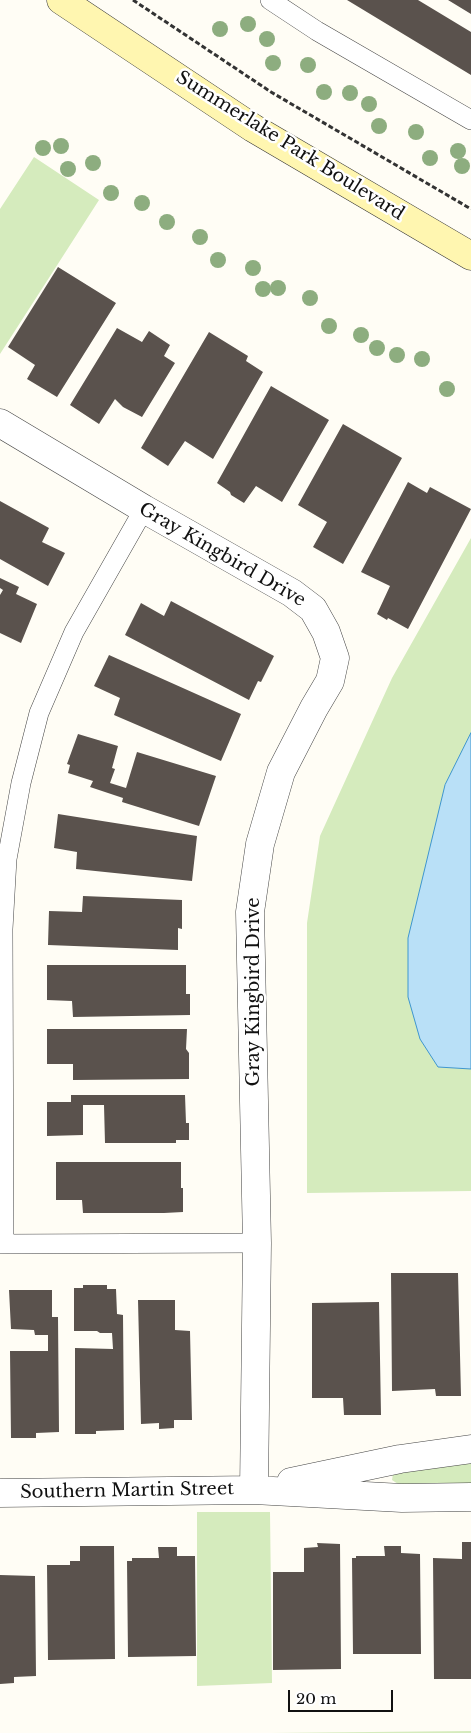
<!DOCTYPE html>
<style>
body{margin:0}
#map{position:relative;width:471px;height:1733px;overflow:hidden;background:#fffdf5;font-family:"Libre Baskerville",serif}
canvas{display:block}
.scale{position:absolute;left:288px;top:1690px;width:105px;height:22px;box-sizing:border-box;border:2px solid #111;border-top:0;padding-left:6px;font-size:15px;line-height:18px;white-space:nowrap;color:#111;-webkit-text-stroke:4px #fff;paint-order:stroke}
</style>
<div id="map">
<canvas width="471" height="1733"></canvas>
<div class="scale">20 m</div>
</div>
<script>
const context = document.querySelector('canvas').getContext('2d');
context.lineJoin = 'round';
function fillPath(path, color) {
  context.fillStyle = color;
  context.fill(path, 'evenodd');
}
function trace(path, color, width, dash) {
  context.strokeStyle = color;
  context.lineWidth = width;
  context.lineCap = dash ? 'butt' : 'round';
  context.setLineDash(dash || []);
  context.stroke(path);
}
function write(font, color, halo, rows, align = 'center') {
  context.font = font + ' "Libre Baskerville",serif';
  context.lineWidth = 5;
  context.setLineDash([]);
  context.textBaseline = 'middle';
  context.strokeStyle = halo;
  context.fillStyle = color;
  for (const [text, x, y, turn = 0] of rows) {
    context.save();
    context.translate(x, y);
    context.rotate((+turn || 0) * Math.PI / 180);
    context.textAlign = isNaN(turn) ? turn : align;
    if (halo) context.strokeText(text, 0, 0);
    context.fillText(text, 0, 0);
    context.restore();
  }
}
fillPath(new Path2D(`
 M 34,157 L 99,200 L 0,354 L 0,209 Z
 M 471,538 L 471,1191 L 307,1193 L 307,923 L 320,836 L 392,678 Z
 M 471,1462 L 471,1484 L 398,1484 L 392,1480 L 393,1474 Z
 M 197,1512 L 270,1512 L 272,1683 L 197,1686 Z
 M 471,1731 L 471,1733 L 270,1733 Z`), '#d5ebbd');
const water = new Path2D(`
 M 471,733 L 471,1069 L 438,1067 L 420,1039 L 408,997 L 408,938 L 445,785 Z`);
fillPath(water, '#b9e0f7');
trace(water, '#3f96cf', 1);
fillPath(new Path2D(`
 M 347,0 L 418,0 L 471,32 L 471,75 Z
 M 448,0 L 471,0 L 471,14 Z
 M 58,267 L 116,303 L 57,397 L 27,379 L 35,365 L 8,347 Z
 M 117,328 L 142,342 L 149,331 L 170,345 L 164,356 L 175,363 L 142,417 L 123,407 L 115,399 L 99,424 L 70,405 Z
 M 209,332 L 248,356 L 246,361 L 263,372 L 213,459 L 185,441 L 168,466 L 141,448 Z
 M 271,386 L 329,420 L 282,502 L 256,486 L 244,503 L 231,495 L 230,492 L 217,483 Z
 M 343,424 L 402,458 L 343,564 L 313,547 L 327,522 L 298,505 Z
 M 408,482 L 427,493 L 430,487 L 471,509 L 408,629 L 388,618 L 387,620 L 377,614 L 390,586 L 361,572 Z
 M 0,501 L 49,528 L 42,542 L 65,553 L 48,586 L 0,559 Z
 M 0,578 L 19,587 L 16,594 L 37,604 L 21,643 L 0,633 L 0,595 L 3,590 L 0,588 Z
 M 171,601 L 274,656 L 261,682 L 258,681 L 249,700 L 125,635 L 141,603 L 164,616 Z
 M 109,655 L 241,714 L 221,761 L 114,715 L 120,698 L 94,686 Z
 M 78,734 L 118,746 L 112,768 L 115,769 L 110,783 L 126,788 L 137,752 L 216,776 L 199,826 L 122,802 L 123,798 L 90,787 L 93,781 L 68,773 L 70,765 L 67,764 Z
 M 58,814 L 197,836 L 192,881 L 76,869 L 77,852 L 54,848 Z
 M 83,896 L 182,900 L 182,929 L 178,928 L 178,950 L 48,945 L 49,911 L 82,912 Z
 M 47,965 L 186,965 L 186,994 L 190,994 L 190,1015 L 73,1017 L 72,1001 L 47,1000 Z
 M 47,1029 L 187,1029 L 186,1049 L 189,1053 L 189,1079 L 73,1080 L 73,1064 L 47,1064 Z
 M 71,1095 L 185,1095 L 186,1123 L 189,1123 L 189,1140 L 176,1140 L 176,1143 L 105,1143 L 104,1105 L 83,1105 L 83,1135 L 47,1136 L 47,1102 L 71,1102 Z
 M 56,1162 L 181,1162 L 181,1188 L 183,1188 L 183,1212 L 164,1213 L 83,1213 L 82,1200 L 56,1200 Z
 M 391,1273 L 458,1273 L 461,1396 L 436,1396 L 435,1389 L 392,1391 Z
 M 83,1285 L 107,1285 L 107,1289 L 116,1289 L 117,1314 L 123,1315 L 124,1430 L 96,1431 L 96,1434 L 75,1434 L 75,1348 L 113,1349 L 112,1333 L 100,1333 L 97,1331 L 74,1331 L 74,1288 L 83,1288 Z
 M 9,1290 L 52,1290 L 52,1317 L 58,1317 L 59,1432 L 36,1433 L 36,1438 L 11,1438 L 10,1351 L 48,1351 L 48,1335 L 35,1335 L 34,1330 L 11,1329 Z
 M 138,1300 L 175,1300 L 175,1330 L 190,1331 L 192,1420 L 174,1420 L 174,1428 L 159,1429 L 159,1423 L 141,1424 Z
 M 379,1302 L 381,1415 L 344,1415 L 343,1398 L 312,1398 L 312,1303 Z
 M 462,1542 L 471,1542 L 471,1679 L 434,1679 L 433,1558 L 462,1559 Z
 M 317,1543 L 340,1544 L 341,1669 L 273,1670 L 273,1572 L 304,1572 L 304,1548 L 318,1547 Z
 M 80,1546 L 114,1546 L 115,1659 L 48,1660 L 47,1565 L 70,1565 L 70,1561 L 80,1561 Z
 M 384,1546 L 401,1546 L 401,1553 L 420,1554 L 421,1654 L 353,1654 L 352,1558 L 356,1558 L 356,1556 L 385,1556 Z
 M 158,1547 L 177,1547 L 177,1556 L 195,1556 L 196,1656 L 128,1657 L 127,1561 L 132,1561 L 132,1558 L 159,1558 Z
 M 0,1575 L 35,1576 L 36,1676 L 14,1677 L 14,1683 L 0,1684 Z`), '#5a524d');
const lane = new Path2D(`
 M 270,0 L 317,31 L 471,120
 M 0,1244 L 257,1243
 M 4,1244 L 3,929 L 7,859 L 21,783 L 39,713 L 74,632 L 144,509`);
const street = new Path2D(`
 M 0,423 L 144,509 L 292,593 L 313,609 L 326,632 L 335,658 L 330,681 L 314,708 L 281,772 L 260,844 L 250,912 L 257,1243 L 254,1490
 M 291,1482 L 400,1459 L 471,1449
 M 0,1493 L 254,1490 L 402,1498 L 471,1497`);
const secondary = new Path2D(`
 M 61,0 L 253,128 L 471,256`);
trace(lane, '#444', 20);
trace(street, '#444', 29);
trace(secondary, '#333', 29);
trace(new Path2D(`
 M 133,0 L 271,92 L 471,209`), '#333', 3, [5, 2.5]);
trace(lane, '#fff', 19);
trace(street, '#fff', 28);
trace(secondary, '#fff6b0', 28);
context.fillStyle = '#8dad7f';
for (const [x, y] of [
 [248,24],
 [220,29],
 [267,39],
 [273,63],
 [308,65],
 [324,92],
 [350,93],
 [369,104],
 [379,126],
 [416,132],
 [61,146],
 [43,148],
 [458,151],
 [430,158],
 [93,163],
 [462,166],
 [68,169],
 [111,193],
 [142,203],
 [167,222],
 [200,237],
 [218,260],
 [253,268],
 [278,288],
 [263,289],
 [310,298],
 [329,326],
 [361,335],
 [377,348],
 [397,355],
 [422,359],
 [447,389]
]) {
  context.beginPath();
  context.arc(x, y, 8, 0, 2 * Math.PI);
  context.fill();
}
write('18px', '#111', '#fff', [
 ["Summerlake Park Boulevard",290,146,32],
 ["Gray Kingbird Drive",222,555,30],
 ["Gray Kingbird Drive",254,992,-90],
 ["Southern Martin Street",127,1491,-1]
]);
</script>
